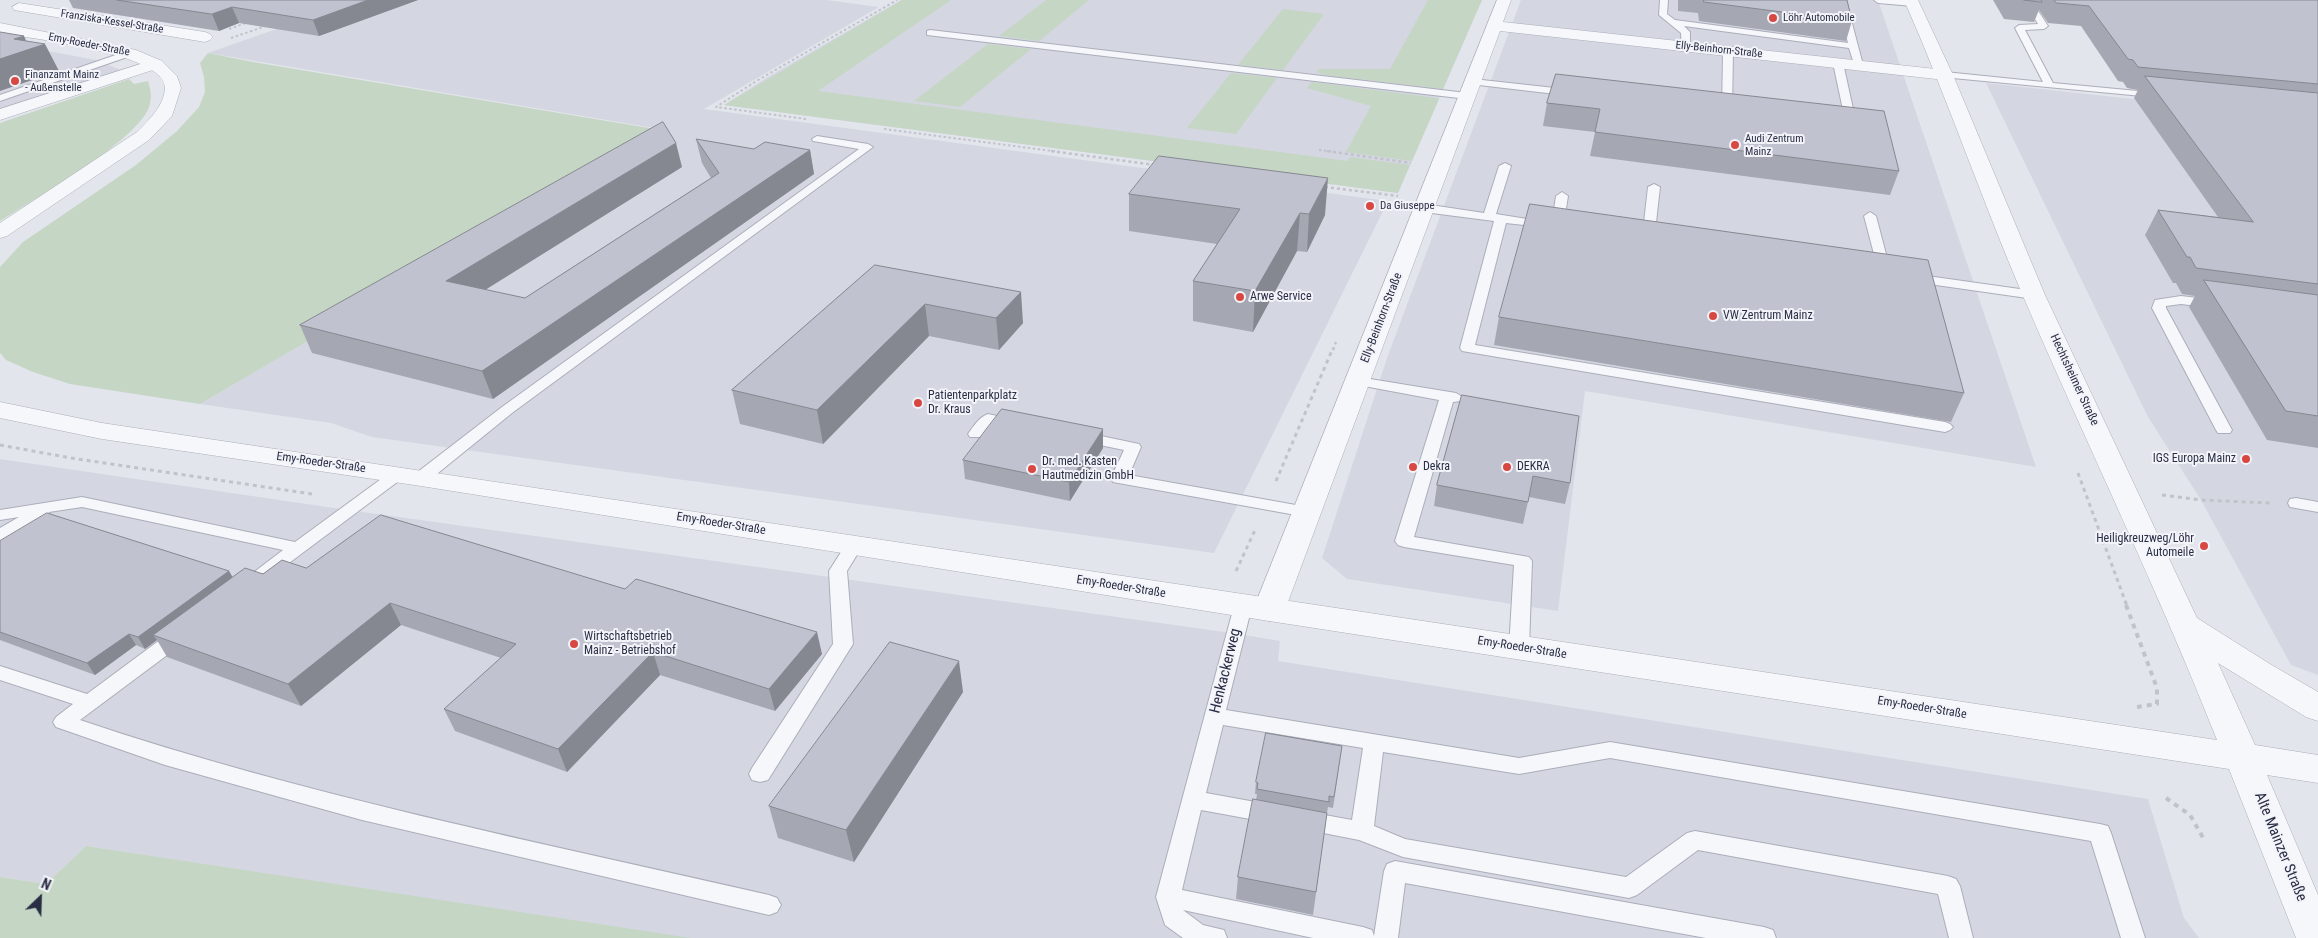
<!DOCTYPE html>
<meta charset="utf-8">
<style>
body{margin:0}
#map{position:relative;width:2318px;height:938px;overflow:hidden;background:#e3e5ec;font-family:"Roboto Condensed",sans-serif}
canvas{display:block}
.north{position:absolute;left:15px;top:873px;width:50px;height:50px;-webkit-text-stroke:4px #f3f4f9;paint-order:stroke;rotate:24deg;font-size:14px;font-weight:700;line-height:20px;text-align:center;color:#292e45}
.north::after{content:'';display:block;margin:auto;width:18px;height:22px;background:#292e45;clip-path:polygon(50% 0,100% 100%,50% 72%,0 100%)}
</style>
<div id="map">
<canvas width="2318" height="938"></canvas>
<div class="north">N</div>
</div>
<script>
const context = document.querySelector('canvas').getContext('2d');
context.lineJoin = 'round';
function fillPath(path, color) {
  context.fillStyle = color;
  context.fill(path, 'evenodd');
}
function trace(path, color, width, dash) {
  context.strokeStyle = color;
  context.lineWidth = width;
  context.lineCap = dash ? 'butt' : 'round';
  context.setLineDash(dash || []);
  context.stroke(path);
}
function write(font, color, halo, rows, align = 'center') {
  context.font = font + ' "Roboto Condensed",sans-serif';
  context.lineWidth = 4;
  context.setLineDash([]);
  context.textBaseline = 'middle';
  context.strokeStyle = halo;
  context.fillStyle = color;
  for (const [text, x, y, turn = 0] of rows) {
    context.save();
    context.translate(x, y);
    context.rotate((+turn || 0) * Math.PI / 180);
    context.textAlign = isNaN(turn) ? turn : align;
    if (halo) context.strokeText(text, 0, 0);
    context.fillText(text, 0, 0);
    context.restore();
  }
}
fillPath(new Path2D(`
 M 359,0 L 827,0 L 879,7 L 704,109 L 1388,201 L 1214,553 L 430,445 L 372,437 L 331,423 L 200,404 L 666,130 L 208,53 Z
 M 901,0 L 1482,0 L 1398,193 L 724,105 L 766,78 Z
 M 1521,0 L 1878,0 L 2036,467 L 1585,391 L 1558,611 L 1347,579 L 1322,558 L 1387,358 Z
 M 0,42 L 96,60 L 121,70 L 0,110 Z
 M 1986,83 L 2318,119 L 2318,675 L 2291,665 L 2201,500 L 2148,417 Z
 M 0,459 L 327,507 L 1232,633 L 1280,641 L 1278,661 L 2148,799 L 2184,918 L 2199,938 L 676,938 L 86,846 L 46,884 L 0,877 Z`), '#d4d7e1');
fillPath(new Path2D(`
 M 902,0 L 951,0 L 818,91 L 1348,161 L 1350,157 L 1410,165 L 1398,193 L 724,105 Z
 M 1046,0 L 1089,0 L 1039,41 L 999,36 Z
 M 1428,0 L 1482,0 L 1443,89 L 1325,75 L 1317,72 L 1319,69 L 1390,69 Z
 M 1283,9 L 1324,14 L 1283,70 L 1238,65 Z
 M 988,44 L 1031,49 L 960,107 L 914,101 Z
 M 208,53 L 253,62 L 667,131 L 200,404 L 70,384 L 33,372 L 6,360 L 0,353 L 0,267 L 23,242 L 136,165 L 177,131 L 199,107 L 205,92 L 204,77 L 200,63 Z
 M 1231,73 L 1277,78 L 1236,134 L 1187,128 Z
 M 129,79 L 134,84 L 148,81 C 151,91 152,98 149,107 C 137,141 33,200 0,221 L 0,123 Z
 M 1312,82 L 1437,98 L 1439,99 L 1412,161 L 1346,152 L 1371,106 L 1307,88 Z
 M 86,846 L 691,938 L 0,938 L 0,877 L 46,884 Z`), '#c5d6c4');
const service = new Path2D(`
 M 1660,0 L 1668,0 L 1667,14 L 1675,20 L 1848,43 L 1840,9 C 1829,5 1805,4 1799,0 L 1830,0 L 1848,8 L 1863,65 L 1861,67 L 1855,67 L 1849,48 L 1684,26 L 1690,32 L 1690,47 L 1682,49 L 1681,33 L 1659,15 Z
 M 1874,0 L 1908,0 L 1917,3 L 1913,6 L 1878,3 Z
 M 2023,0 L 2031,0 L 2048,26 L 2044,29 L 2025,30 L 2053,83 L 2159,93 L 2163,94 L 2163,98 L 1942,77 L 1940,75 L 1945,72 L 2043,82 L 2015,28 L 2019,25 L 2038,24 Z
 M 930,30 L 1467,93 L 1472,96 L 1467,99 L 927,35 L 927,31 Z
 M 1728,48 L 1733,51 L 1732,112 L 1727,115 L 1722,112 L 1723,51 Z
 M 130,50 L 135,53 L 133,55 L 0,101 L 0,95 Z
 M 1838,60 L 1843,63 L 1857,127 L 1852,130 L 1845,126 L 1846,124 L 1833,63 Z
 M 1473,79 L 1573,90 L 1578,93 L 1573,96 L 1470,84 L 1470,80 Z
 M 817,136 L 868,144 L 873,147 L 512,413 L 427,482 L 415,482 L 413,478 L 415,474 L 502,407 L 859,149 L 813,141 L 812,139 Z
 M 1505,163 L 1511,166 L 1496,214 L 1552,223 L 1556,196 L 1562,192 L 1568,196 L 1563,227 L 1557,231 L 1551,228 L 1506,223 L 1475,345 L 1945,422 L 1950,424 L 1953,427 L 1950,430 L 1945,432 L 1462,351 L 1460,348 L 1494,221 L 1424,212 L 1418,208 L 1424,204 L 1484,213 L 1499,166 Z
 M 1654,184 L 1660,187 L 1654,240 L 1648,244 L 1642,240 L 1648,187 Z
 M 1870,212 L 1876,216 L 1891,273 L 1890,276 L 1880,276 L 1879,273 L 1864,216 Z
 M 1913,274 L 2034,291 L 2041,295 L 2034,299 L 1908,281 L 1906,278 L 1908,275 Z
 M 2181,296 L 2214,300 L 2221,304 L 2214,308 L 2181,304 L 2166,306 L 2166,308 L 2232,430 L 2230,433 L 2218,433 L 2216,430 L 2152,308 L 2155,300 Z
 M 1358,377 L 1456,393 L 1464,398 L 1461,401 L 1453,402 L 1414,537 L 1529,557 L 1532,561 L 1529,648 L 1526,653 L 1519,655 L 1512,653 L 1509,648 L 1514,565 L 1404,547 L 1398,545 L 1395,541 L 1439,400 L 1353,384 L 1351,381 Z
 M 988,414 L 1019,421 L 1022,424 L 1019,427 L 1014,429 L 992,424 L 982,437 L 970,437 L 968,434 C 973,427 979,417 988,414 Z
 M 1082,432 L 1139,444 L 1141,447 L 1129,475 L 1307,507 L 1313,508 L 1315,512 L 1313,516 L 1307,517 L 1113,482 L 1111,478 L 1124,450 L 1076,440 L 1074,437 L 1076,434 Z
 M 398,469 L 404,471 L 406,474 L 404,477 L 257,587 L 251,589 L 245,587 L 242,583 L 245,579 L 283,550 L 82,507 L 49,512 L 47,516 L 0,542 L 0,528 L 19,517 L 0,520 L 0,510 L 82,497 L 295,542 L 392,471 Z
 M 2296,498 L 2318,502 L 2318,512 L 2290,507 L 2288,503 L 2290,499 Z
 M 854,539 L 860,541 L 863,545 L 847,571 L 853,644 L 768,780 L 760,782 L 752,780 L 749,774 L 752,768 L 833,644 L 829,571 L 848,541 Z
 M 1243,600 L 1250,602 L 1252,606 L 1226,710 L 1519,758 L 1610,742 L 2100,824 L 2108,826 L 2111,833 L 2145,938 L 2121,938 L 2091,841 L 1610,758 L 1519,774 L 1383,752 L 1374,826 L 1405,839 L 1626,877 L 1687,833 L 1695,831 L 1948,876 L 1956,879 L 1960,886 L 1973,938 L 1949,938 L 1938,894 L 1698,850 L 1637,895 L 1629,898 L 1403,857 L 1359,840 L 1303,829 L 1295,826 L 1292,820 L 1295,814 L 1303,811 L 1352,820 L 1363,748 L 1223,725 L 1206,793 L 1272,805 L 1280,808 L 1283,814 L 1280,820 L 1272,823 L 1201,810 L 1182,890 L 1363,927 L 1372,930 L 1374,936 L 1384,871 L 1387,864 L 1395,861 L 1764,927 L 1773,930 L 1776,938 L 1706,938 L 1405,883 L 1398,938 L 1313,938 L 1183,910 L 1203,925 L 1224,930 L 1227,938 L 1183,938 L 1165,925 L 1156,897 L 1234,606 L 1236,602 Z
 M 179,629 L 186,631 L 189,636 L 186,641 L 80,720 C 305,796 538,842 769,895 L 777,898 L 781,905 L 777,912 L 769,915 L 362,820 L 165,765 L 56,727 L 53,722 L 56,717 L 73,704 L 0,680 L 0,666 L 87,694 L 172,631 Z`);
const minor = new Path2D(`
 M 1497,0 L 1511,0 L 1503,22 L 1945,70 L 1951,72 L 1953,75 L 1951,78 L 1945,80 L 1500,31 L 1285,610 L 1280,618 L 1269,621 L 1258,618 L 1253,610 Z
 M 19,3 L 205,32 L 210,34 L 213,37 L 210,40 L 205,42 L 14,10 L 12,7 Z
 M 156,59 L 162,61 L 164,64 L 162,67 L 0,120 L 0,109 Z`);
const tertiary = new Path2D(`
 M 1904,0 L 1918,0 L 1953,75 L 2045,295 L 2197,618 L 2270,664 L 2318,692 L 2318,721 L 2306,717 L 2218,663 L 2255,745 L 2318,755 L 2318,783 L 2267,775 L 2318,895 L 2318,938 L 2296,938 L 2229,769 L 1269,621 L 421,486 L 102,439 L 0,418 L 0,402 L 102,423 L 2217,740 C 2158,590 2087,445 2023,296 C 1981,198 1947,97 1904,0 Z
 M 0,23 L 136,50 L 162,61 L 177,76 L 181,88 L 172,116 L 149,140 L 7,236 L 0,238 L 0,223 L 137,132 C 149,120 164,106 165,88 C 166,53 27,38 0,33 Z`);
trace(service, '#abaeba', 2);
trace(minor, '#abaeba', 1);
trace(tertiary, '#abaeba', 1);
trace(new Path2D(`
 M 229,29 L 246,23
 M 231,38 L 266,26
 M 806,119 L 716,107 L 758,80 L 897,0
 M 884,129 L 1060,152
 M 1319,150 L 1336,152`), '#c1c3cb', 2, [2.5, 2.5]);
trace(new Path2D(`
 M 1051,151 L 1155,165
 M 1327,151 L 1411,163
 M 1325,187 L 1398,196
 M 1333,350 L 1336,342`), '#c1c3cb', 2.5, [3, 3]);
trace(new Path2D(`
 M 0,445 L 71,458 L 312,494
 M 2078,473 L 2127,606
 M 1276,481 L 1333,348
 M 2162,495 L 2201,500 L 2271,503
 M 1236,571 L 1256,528`), '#c1c3cb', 3, [4, 4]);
trace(new Path2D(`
 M 2126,605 L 2157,688 L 2157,704 L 2137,707
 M 2166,798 L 2190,815 L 2205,841`), '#c1c3cb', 4, [5, 5]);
fillPath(service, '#f6f7fa');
fillPath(minor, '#f6f7fa');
fillPath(tertiary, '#f6f7fa');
fillPath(new Path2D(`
 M 68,0 L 418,0 L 319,36 L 239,23 L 219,31 L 73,8 L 69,0 Z
 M 1678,0 L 1847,0 L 1852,21 L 1846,41 L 1699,21 L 1698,13 L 1678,11 Z
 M 1993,0 L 2318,0 L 2318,448 L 2267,440 L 2189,307 L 2195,296 L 2182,294 L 2176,283 L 2173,283 L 2145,235 L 2158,210 L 2218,217 L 2134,98 L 2138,90 L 2127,88 L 2123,82 L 2118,81 L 2081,26 L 2048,23 L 2039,10 L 2034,22 L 2004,19 Z
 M 1556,74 L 1899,171 L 1890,195 L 1590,156 L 1595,132 L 1543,126 L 1547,103 Z
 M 696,139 L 754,149 L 810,150 L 814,174 L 493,399 L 312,353 L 300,325 L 682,167 L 485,290 L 525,298 L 711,178 L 702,163 Z
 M 1129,194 L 1325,215 L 1307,252 L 1297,251 L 1253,332 L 1193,321 L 1193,281 L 1217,244 L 1129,231 Z
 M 875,265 L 1023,323 L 999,350 L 929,336 L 823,444 L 740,424 L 732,390 Z
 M 1499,317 L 1964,393 L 1951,422 L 1494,345 Z
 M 1462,395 L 1570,483 L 1565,504 L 1529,497 L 1523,524 L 1434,506 L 1437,485 Z
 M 1103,448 L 1070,501 L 965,479 L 963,460 Z
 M 0,541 L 229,571 L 232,577 L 306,568 L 822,654 L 775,711 L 660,675 L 567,772 L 455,731 L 444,709 L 501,658 L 401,625 L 301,706 L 167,657 L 157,640 L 145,649 L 136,645 L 95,675 L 0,640 Z
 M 963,692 L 854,862 L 778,838 L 769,806 Z
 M 1342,746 L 1333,808 L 1328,807 L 1327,813 L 1313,915 L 1236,899 L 1238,877 L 1256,800 L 1257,794 L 1255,794 L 1256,782 Z`), '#a5a8b2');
fillPath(new Path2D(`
 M 368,0 L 418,0 L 319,36 L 313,20 Z
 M 232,7 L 239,23 L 219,31 L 212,14 Z
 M 24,36 L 30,49 L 45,44 L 59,71 L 0,91 L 0,59 L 14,39 Z
 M 676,143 L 682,167 L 456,308 L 446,281 Z
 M 810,150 L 814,174 L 493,399 L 482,371 Z
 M 1328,178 L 1325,215 L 1307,252 L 1309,214 Z
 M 1300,213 L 1297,251 L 1253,332 L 1255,291 Z
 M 1021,292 L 1023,323 L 999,350 L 996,318 Z
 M 925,304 L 929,336 L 823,444 L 817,410 Z
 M 1103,429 L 1103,448 L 1070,501 L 1069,482 Z
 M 229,571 L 236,583 L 153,635 L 157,640 L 145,649 L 138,637 Z
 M 390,603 L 401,625 L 301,706 L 288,684 Z
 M 817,632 L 822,654 L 775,711 L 769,689 Z
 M 129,634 L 136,645 L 95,675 L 87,663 Z
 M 653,652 L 660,675 L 567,772 L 558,749 Z
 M 959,661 L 963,692 L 854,862 L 846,830 Z`), '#868891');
const building = new Path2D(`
 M 117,0 L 368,0 L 313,20 L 232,7 L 212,14 Z
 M 1704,0 L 1847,0 L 1852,21 L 1704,2 Z
 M 2024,0 L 2041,0 L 2042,2 Z
 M 2054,0 L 2318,0 L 2318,84 L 2138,67 L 2133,60 L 2128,59 L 2089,6 L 2057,3 Z
 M 0,32 L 24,36 L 14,39 L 45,44 L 0,59 Z
 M 1556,74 L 1884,111 L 1899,171 L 1595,132 L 1600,109 L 1547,103 Z
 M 2145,76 L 2318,93 L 2318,284 L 2196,268 L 2190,257 L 2187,257 L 2158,210 L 2253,222 Z
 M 663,122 L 676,143 L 446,281 L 525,298 L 719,173 L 696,139 L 754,149 L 765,142 L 810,150 L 482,371 L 300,325 Z
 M 1159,156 L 1328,178 L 1309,214 L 1300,213 L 1255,291 L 1193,281 L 1240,209 L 1129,194 Z
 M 1530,204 L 1928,260 L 1964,393 L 1499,317 Z
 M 875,265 L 1021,292 L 996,318 L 925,304 L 817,410 L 732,390 Z
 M 2204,280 L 2318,295 L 2318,416 L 2286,411 Z
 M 1462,395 L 1579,416 L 1570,483 L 1533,476 L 1528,502 L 1437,485 Z
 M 1002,409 L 1103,429 L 1069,482 L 963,460 Z
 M 47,513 L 229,571 L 138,637 L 129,634 L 87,663 L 0,632 L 0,541 Z
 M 381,515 L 625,589 L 636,579 L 817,632 L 769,689 L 653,652 L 558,749 L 444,709 L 516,644 L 390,603 L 288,684 L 153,635 L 245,568 L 263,574 L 282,560 L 306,568 Z
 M 890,642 L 959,661 L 846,830 L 769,806 Z
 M 1266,733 L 1342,746 L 1334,797 L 1329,796 L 1329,802 L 1257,789 L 1258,783 L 1256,782 Z
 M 1253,799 L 1327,813 L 1316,892 L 1238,877 Z`);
fillPath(building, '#c0c3cf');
trace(building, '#868891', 1);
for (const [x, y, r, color] of [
 [1773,18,5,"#d74842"],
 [15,81,5,"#d74842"],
 [1735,145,5,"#d74842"],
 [1370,206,5,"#d74842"],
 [1240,297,5,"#d74842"],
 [1713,316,5,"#d74842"],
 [918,403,5,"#d74842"],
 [2246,459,5,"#d74842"],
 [1413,467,5,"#d74842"],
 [1507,467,5,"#d74842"],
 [1032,469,5,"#d74842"],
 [2204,546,5,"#d74842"],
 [574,644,5,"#d74842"]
]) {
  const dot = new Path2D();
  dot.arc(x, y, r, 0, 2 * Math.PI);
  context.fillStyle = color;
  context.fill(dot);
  trace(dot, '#f3f4f9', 2);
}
write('11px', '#292e45', '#f3f4f9', [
 ["Löhr Automobile",1783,18],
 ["Finanzamt Mainz",25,75],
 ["- Außenstelle",25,88],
 ["Audi Zentrum",1745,139],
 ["Mainz",1745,152],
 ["Da Giuseppe",1380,206]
], 'left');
write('11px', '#292e45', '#f3f4f9', [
 ["Franziska-Kessel-Straße",112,22,9],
 ["Emy-Roeder-Straße",89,45,11],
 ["Elly-Beinhorn-Straße",1719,50,6]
]);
write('12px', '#292e45', '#f3f4f9', [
 ["Arwe Service",1250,297],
 ["VW Zentrum Mainz",1723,316],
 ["Patientenparkplatz",928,396],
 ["Dr. Kraus",928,410],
 ["IGS Europa Mainz",2236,459,"right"],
 ["Dr. med. Kasten",1042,462],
 ["Hautmedizin GmbH",1042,476],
 ["Dekra",1423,467],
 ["DEKRA",1517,467],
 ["Heiligkreuzweg/Löhr",2194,539,"right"],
 ["Automeile",2194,553,"right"],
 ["Wirtschaftsbetrieb",584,637],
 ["Mainz - Betriebshof",584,651]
], 'left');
write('12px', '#292e45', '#f3f4f9', [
 ["Elly-Beinhorn-Straße",1382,318,-69],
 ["Hechtsheimer Straße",2074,380,65],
 ["Emy-Roeder-Straße",321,463,8],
 ["Emy-Roeder-Straße",721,524,9],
 ["Emy-Roeder-Straße",1121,587,9],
 ["Emy-Roeder-Straße",1522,648,9],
 ["Emy-Roeder-Straße",1922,708,9]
]);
write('15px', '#292e45', '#f3f4f9', [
 ["Henkackerweg",1226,671,-76],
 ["Alte Mainzer Straße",2280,847,68]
]);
</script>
